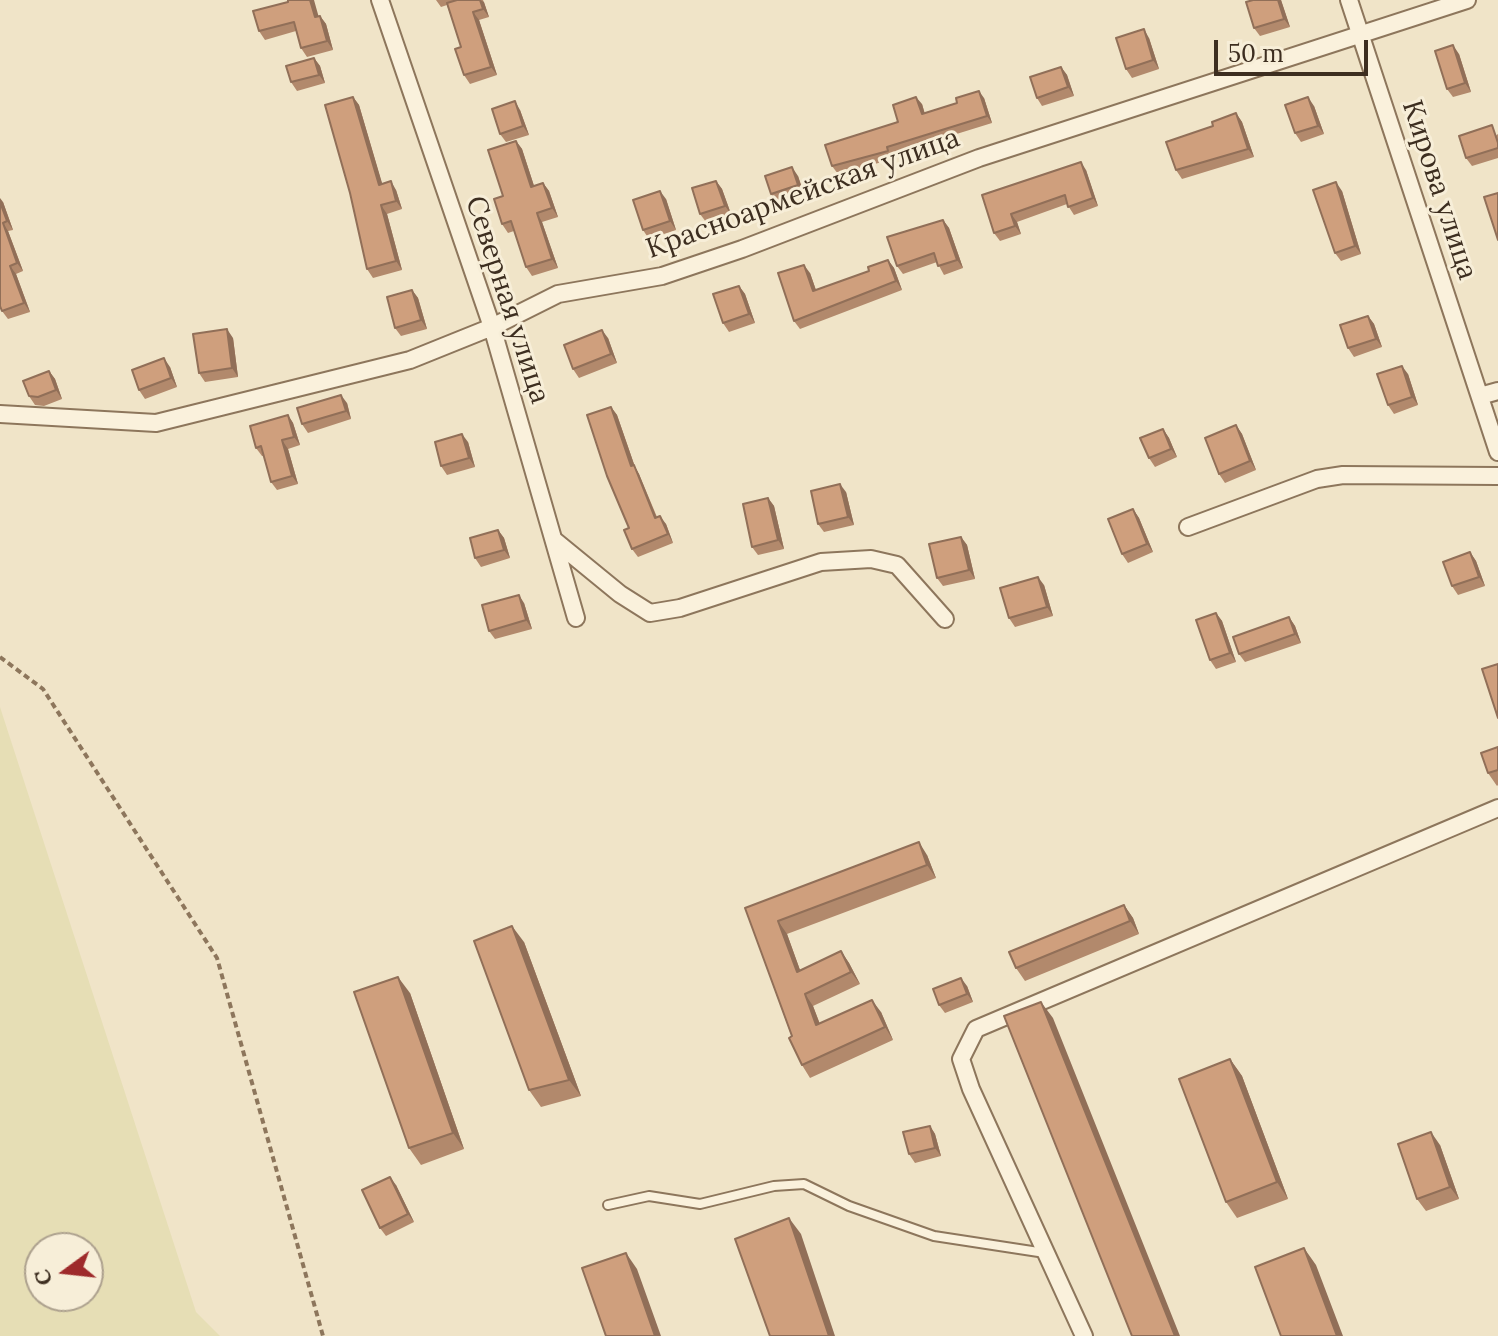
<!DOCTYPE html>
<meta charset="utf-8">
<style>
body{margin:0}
#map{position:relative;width:1498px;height:1336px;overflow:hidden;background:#f0e4c8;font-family:Lora,serif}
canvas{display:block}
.north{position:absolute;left:24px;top:1232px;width:80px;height:80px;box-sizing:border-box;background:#f7eed8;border:2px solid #ada18e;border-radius:50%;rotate:255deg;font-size:22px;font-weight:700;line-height:32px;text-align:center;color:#3d2e20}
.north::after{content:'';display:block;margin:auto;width:28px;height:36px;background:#9e2a2b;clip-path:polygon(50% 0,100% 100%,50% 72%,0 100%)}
.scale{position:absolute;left:1214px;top:40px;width:154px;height:36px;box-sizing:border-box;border:4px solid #3d2e20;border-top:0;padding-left:10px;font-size:24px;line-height:28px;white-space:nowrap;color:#3d2e20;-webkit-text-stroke:6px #f7eed8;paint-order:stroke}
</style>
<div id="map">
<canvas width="1498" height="1336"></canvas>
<div class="north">С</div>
<div class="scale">50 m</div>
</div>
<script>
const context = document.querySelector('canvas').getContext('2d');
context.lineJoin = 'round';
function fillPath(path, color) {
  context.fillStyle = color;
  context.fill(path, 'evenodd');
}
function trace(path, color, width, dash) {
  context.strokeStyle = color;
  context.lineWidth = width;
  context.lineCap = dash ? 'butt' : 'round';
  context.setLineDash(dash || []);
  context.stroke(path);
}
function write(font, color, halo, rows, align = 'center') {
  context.font = font + ' Lora,serif';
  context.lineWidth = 6;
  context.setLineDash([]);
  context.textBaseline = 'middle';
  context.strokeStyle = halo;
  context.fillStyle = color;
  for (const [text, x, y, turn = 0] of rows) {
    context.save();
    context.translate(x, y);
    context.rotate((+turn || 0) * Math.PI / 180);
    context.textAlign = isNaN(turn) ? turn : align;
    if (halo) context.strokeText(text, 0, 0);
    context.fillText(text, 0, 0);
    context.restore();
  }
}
fillPath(new Path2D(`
 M 0,707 L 196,1312 L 220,1336 L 0,1336 ZM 40,1248 L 88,1248 L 88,1296 L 40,1296 Z`), '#e6deb5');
const lane = new Path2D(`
 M 608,1205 L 649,1196 L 700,1204 L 774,1186 L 804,1184 L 849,1206 L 934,1236 L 1045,1253`);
const street = new Path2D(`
 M 380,0 L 492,327 L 576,618
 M 1349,0 L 1498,452
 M 1480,396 L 1498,391
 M 0,414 L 156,423 L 410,360 L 492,327 L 558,294 L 662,276 L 742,249 L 979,158 L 1467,0
 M 1188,527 L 1317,479 L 1343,475 L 1498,476
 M 554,540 L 620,594 L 650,613 L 680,608 L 821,562 L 871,559 L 897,565 L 945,619
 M 1084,1336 L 971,1089 L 961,1059 L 976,1029 L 1498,808`);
trace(lane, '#8d765c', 12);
trace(street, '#8d765c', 20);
trace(new Path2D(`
 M 0,657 L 43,689 L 217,958 L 323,1336`), '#8d765c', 4, [6, 4]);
trace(lane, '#faf1dc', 8);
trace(street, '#faf1dc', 16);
fillPath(new Path2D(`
 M 436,0 L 483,0 L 489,17 L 479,20 L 497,75 L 470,84 L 464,75 L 461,47 L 447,5 L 441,7 Z
 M 1253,0 L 1281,0 L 1290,27 L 1260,36 L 1254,28 Z
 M 320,16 L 326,24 L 333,50 L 307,57 L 301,48 L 296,31 L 265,40 L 259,31 Z
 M 1149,38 L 1159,69 L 1132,78 L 1126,69 Z
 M 1459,54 L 1471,92 L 1453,97 L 1447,89 Z
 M 314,58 L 320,66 L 325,83 L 297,91 L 291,82 Z
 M 1061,67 L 1067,75 L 1074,96 L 1042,106 L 1037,98 Z
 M 353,97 L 359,105 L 382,184 L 396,190 L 402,209 L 387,214 L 402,270 L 373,278 L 367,269 Z
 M 984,98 L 992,123 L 892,154 L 893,159 L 838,174 L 832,166 L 922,104 L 925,114 Z
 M 1314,106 L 1324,134 L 1301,142 L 1295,133 Z
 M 520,110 L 529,135 L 506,142 L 500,134 Z
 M 1236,113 L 1242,122 L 1254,157 L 1182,179 L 1176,170 L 1213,126 Z
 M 1498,134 L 1498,158 L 1472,166 L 1466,158 Z
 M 516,141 L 522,149 L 534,186 L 543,183 L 549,191 L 558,217 L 542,222 L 558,268 L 532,276 L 526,267 L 514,231 L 508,233 L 502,224 L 503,196 Z
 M 1086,170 L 1098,206 L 1074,215 L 1067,204 L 1017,222 L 1021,234 L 1000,241 L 994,233 L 982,195 Z
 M 798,176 L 804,194 L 777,203 L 771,194 Z
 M 716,181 L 722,189 L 731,214 L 706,222 L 700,214 Z
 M 1342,191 L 1361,254 L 1341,261 L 1335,253 Z
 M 666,199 L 676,230 L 649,239 L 643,230 Z
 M 3,202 L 13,230 L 8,231 L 23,271 L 16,274 L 30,312 L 8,319 L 2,311 Z
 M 943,220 L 949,228 L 963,268 L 944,275 L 937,262 L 903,274 L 897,266 Z
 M 888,260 L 894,268 L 902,290 L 800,329 L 794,321 L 810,273 L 816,290 L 869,271 Z
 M 739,286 L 745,294 L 755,323 L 729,332 L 723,323 Z
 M 412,290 L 418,298 L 427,329 L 401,336 L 395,328 Z
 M 1368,316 L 1374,324 L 1382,347 L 1354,357 L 1348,348 Z
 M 233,338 L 238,377 L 205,382 L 199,373 Z
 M 608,338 L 617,363 L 579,378 L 573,369 Z
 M 170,367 L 177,387 L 145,399 L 139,390 Z
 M 49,371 L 55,379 L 62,399 L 44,406 L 35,405 L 29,396 Z
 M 1408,374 L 1418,405 L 1394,414 L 1388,405 Z
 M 347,403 L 351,419 L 308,433 L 302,424 Z
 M 611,407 L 617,415 L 635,467 L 639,474 L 657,517 L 666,524 L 673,543 L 638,557 L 632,549 Z
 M 288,415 L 293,423 L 300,445 L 288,449 L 298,484 L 277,490 L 271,482 L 264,456 L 262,456 L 256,448 Z
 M 1236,425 L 1242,434 L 1256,470 L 1225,483 L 1219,474 Z
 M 1163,429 L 1169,438 L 1177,457 L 1155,467 L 1149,458 Z
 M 468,442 L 475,467 L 447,475 L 441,466 Z
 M 846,492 L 854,525 L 824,532 L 818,524 Z
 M 768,498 L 774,506 L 784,549 L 758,555 L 752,547 Z
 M 1133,509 L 1139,518 L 1153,552 L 1128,563 L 1122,554 Z
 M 498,530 L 504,538 L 510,558 L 481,567 L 475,558 Z
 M 961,537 L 967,545 L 975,579 L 943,586 L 937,578 Z
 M 1470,552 L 1476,561 L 1485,586 L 1458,595 L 1452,586 Z
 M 1044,585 L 1053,616 L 1015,627 L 1009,618 Z
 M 524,603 L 532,629 L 495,639 L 489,631 Z
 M 1216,613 L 1222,621 L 1236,662 L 1216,669 L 1210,660 Z
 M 1289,617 L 1295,626 L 1301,643 L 1245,662 L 1239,654 Z
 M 1498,747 L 1498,785 L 1497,786 L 1488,773 Z
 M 927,855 L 936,878 L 787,934 L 800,970 L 841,951 L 849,963 L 860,984 L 813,1006 L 820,1024 L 881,1012 L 893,1040 L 810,1078 L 802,1065 L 745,908 Z
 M 1124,905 L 1133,918 L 1139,934 L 1025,981 L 1016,968 Z
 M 524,942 L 581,1096 L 541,1107 L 529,1090 Z
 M 967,986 L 973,1002 L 945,1013 L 939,1005 Z
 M 410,993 L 464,1149 L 421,1165 L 409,1148 Z
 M 1230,1059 L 1242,1076 L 1288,1199 L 1237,1218 L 1226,1202 Z
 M 930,1126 L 935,1134 L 941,1156 L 915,1163 L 909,1154 Z
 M 1440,1145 L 1459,1199 L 1426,1211 L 1417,1199 Z
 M 396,1185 L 414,1222 L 386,1236 L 380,1228 Z`), '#b2896c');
fillPath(new Path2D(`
 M 310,0 L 314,0 L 321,25 L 315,17 Z
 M 480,0 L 484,2 L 489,17 L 483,9 Z
 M 1278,0 L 1281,0 L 1290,27 L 1284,19 Z
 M 473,12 L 479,20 L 497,75 L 491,67 Z
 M 320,16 L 326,24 L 333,50 L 327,41 Z
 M 1144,29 L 1149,38 L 1159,69 L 1153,60 Z
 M 1453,45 L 1459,54 L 1471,92 L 1465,83 Z
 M 314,58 L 320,66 L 325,83 L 319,75 Z
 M 1061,67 L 1067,75 L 1074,96 L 1068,87 Z
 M 979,91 L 984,98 L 992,123 L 987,116 Z
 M 353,97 L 359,105 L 385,193 L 379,185 Z
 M 916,97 L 922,104 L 927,122 L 922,114 Z
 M 1308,97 L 1314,106 L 1324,134 L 1318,126 Z
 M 515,101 L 520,110 L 529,135 L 523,126 Z
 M 1236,113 L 1242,122 L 1254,157 L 1248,149 Z
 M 516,141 L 522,149 L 537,195 L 531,187 Z
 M 1081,162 L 1086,170 L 1098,206 L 1093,198 Z
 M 792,167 L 798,176 L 804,194 L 798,185 Z
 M 391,181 L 396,190 L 402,209 L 396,201 Z
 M 716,181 L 722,189 L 731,214 L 725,206 Z
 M 1336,182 L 1342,191 L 1361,254 L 1355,246 Z
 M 543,183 L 549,191 L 558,217 L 552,208 Z
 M 660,191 L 666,199 L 676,230 L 670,221 Z
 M 0,198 L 3,202 L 13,230 L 7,221 L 0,202 Z
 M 381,205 L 387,214 L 402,270 L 396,261 Z
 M 537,213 L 542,222 L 558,268 L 552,259 Z
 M 1011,214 L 1017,222 L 1021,234 L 1015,226 Z
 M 943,220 L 949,228 L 963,268 L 957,260 Z
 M 3,223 L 8,231 L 23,271 L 17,263 Z
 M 888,260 L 894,268 L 902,290 L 896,281 Z
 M 804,265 L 810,273 L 819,299 L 813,291 Z
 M 10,266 L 16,274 L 30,312 L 24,303 Z
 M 739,286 L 745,294 L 755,323 L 749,314 Z
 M 412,290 L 418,298 L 427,329 L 421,320 Z
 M 1368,316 L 1374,324 L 1382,347 L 1376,339 Z
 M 227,329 L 233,338 L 238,377 L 232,368 Z
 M 602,330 L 608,338 L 617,363 L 611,354 Z
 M 164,358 L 170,367 L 177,387 L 171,378 Z
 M 1402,366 L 1408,374 L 1418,405 L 1412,397 Z
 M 49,371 L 55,379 L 62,399 L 56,390 Z
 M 341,395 L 347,403 L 351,419 L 346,411 Z
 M 611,407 L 617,415 L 635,467 L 639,474 L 660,526 L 655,518 L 631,466 Z
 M 288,415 L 293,423 L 300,445 L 294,437 Z
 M 1236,425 L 1242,434 L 1256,470 L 1250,461 Z
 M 1163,429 L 1169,438 L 1177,457 L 1171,449 Z
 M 462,434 L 468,442 L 475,467 L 469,458 Z
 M 282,440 L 288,449 L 298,484 L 292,476 Z
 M 840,484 L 846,492 L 854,525 L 848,517 Z
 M 768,498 L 774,506 L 784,549 L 778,540 Z
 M 1133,509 L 1139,518 L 1153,552 L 1147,544 Z
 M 660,516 L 666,524 L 673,543 L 668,534 Z
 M 498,530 L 504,538 L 510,558 L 504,550 Z
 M 961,537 L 967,545 L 975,579 L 969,570 Z
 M 1470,552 L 1476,561 L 1485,586 L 1479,577 Z
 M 1038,577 L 1044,585 L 1053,616 L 1047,607 Z
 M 519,595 L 524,603 L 532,629 L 526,620 Z
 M 1216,613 L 1222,621 L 1236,662 L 1230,653 Z
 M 1289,617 L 1295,626 L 1301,643 L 1295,634 Z
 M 919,842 L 927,855 L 936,878 L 927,865 Z
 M 1124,905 L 1133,918 L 1139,934 L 1130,921 Z
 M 778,921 L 787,934 L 805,984 L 797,972 Z
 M 512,926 L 524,942 L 581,1096 L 569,1080 Z
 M 841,951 L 849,963 L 860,984 L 851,972 Z
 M 398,977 L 410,993 L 464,1149 L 453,1133 Z
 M 961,978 L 967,986 L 973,1002 L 967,994 Z
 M 805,994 L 813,1006 L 825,1038 L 816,1025 Z
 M 872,1000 L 881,1012 L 893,1040 L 885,1027 Z
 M 1041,1002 L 1053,1018 L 1180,1336 L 1175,1336 Z
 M 1230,1059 L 1242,1076 L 1288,1199 L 1277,1182 Z
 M 930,1126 L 935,1134 L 941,1156 L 935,1148 Z
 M 1431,1132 L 1440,1145 L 1459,1199 L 1450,1187 Z
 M 390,1177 L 396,1185 L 414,1222 L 408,1214 Z
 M 789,1218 L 801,1234 L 835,1336 L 829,1336 Z
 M 1304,1248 L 1316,1265 L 1343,1336 L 1337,1336 Z
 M 626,1253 L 637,1269 L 661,1336 L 655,1336 Z`), '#916f58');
const building = new Path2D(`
 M 288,0 L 310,0 L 315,17 L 320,16 L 327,41 L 301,48 L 294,22 L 259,31 L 253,11 L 288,2 Z
 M 457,0 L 480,0 L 483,9 L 473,12 L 491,67 L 464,75 L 455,49 L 461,47 L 447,3 Z
 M 1253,0 L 1278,0 L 1284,19 L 1254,28 L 1246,2 Z
 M 1144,29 L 1153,60 L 1126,69 L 1116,38 Z
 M 1453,45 L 1465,83 L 1447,89 L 1435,51 Z
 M 314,58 L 319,75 L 291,82 L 286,66 Z
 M 1061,67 L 1068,87 L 1037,98 L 1030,77 Z
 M 979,91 L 987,116 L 887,147 L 888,151 L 832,166 L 825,145 L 898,122 L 893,105 L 916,97 L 922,114 L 957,103 L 956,98 Z
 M 353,97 L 379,185 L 391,181 L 396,201 L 381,205 L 396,261 L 367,269 L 350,193 L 325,105 Z
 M 1308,97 L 1318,126 L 1295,133 L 1285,105 Z
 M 515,101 L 523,126 L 500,134 L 492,109 Z
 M 1236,113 L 1248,149 L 1176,170 L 1166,142 L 1213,126 L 1212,122 Z
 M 1492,125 L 1498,143 L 1498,148 L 1466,158 L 1459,136 Z
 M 516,141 L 531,187 L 543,183 L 552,208 L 537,213 L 552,259 L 526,267 L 511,221 L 502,224 L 494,199 L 503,196 L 488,150 Z
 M 1081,162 L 1093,198 L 1068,207 L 1065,195 L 1011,214 L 1015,226 L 994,233 L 982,195 Z
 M 792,167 L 798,185 L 771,194 L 765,176 Z
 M 716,181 L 725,206 L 700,214 L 692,188 Z
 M 1336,182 L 1355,246 L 1335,253 L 1313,190 Z
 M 660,191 L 670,221 L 643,230 L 633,200 Z
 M 1498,193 L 1498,240 L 1484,197 Z
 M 0,202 L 7,221 L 3,223 L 17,263 L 10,266 L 24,303 L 2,311 L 0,306 Z
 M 943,220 L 957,260 L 938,266 L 934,253 L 897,266 L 887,237 Z
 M 888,260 L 896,281 L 794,321 L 778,273 L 804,265 L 813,291 L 869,271 L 868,267 Z
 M 739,286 L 749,314 L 723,323 L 713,294 Z
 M 412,290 L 421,320 L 395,328 L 387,297 Z
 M 1368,316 L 1376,339 L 1348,348 L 1340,325 Z
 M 227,329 L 232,368 L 199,373 L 193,334 Z
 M 602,330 L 611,354 L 573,369 L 564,345 Z
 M 164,358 L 171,378 L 139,390 L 132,370 Z
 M 1402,366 L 1412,397 L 1388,405 L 1377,374 Z
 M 49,371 L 56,390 L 38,397 L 29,396 L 23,381 Z
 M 341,395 L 346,411 L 302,424 L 297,408 Z
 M 611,407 L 631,466 L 634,465 L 655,518 L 660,516 L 668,534 L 632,549 L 624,530 L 629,528 L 607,476 L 587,415 Z
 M 288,415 L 294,437 L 282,440 L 292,476 L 271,482 L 261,446 L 256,448 L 250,426 Z
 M 1236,425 L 1250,461 L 1219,474 L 1205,438 Z
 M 1163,429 L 1171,449 L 1149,458 L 1140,438 Z
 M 462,434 L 469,458 L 441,466 L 435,442 Z
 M 840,484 L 848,517 L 818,524 L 811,491 Z
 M 768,498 L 778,540 L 752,547 L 743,504 Z
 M 1133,509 L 1147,544 L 1122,554 L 1108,519 Z
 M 498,530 L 504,550 L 475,558 L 470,538 Z
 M 961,537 L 969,570 L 937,578 L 929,544 Z
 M 1470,552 L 1479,577 L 1452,586 L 1443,562 Z
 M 1038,577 L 1047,607 L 1009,618 L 1000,588 Z
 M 519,595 L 526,620 L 489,631 L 482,605 Z
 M 1216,613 L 1230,653 L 1210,660 L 1196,620 Z
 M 1289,617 L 1295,634 L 1239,654 L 1233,637 Z
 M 1498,664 L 1498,718 L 1482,669 Z
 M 1498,747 L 1498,770 L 1488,773 L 1481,753 Z
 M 919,842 L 927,865 L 778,921 L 797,972 L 841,951 L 851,972 L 805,994 L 816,1025 L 872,1000 L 885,1027 L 802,1065 L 789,1038 L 792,1036 L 745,908 Z
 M 1124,905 L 1130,921 L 1016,968 L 1009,952 Z
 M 512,926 L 569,1080 L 529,1090 L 474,941 Z
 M 398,977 L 453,1133 L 409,1148 L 354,992 Z
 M 961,978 L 967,994 L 939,1005 L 933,989 Z
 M 1041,1002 L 1175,1336 L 1132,1336 L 1004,1016 Z
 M 1230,1059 L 1277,1182 L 1226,1202 L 1179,1079 Z
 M 930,1126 L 935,1148 L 909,1154 L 903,1132 Z
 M 1431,1132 L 1450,1187 L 1417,1199 L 1398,1144 Z
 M 390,1177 L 408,1214 L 380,1228 L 362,1190 Z
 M 789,1218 L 829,1336 L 770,1336 L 735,1239 Z
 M 1304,1248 L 1337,1336 L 1281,1336 L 1255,1267 Z
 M 626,1253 L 655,1336 L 606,1336 L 582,1268 Z`);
fillPath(building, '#cf9f7d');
trace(building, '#916f58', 2);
write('28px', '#3d2e20', '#f7eed8', [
 ["Кирова улица",1439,190,72],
 ["Красноармейская улица",803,194,-20],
 ["Северная улица",507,300,72]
]);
</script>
